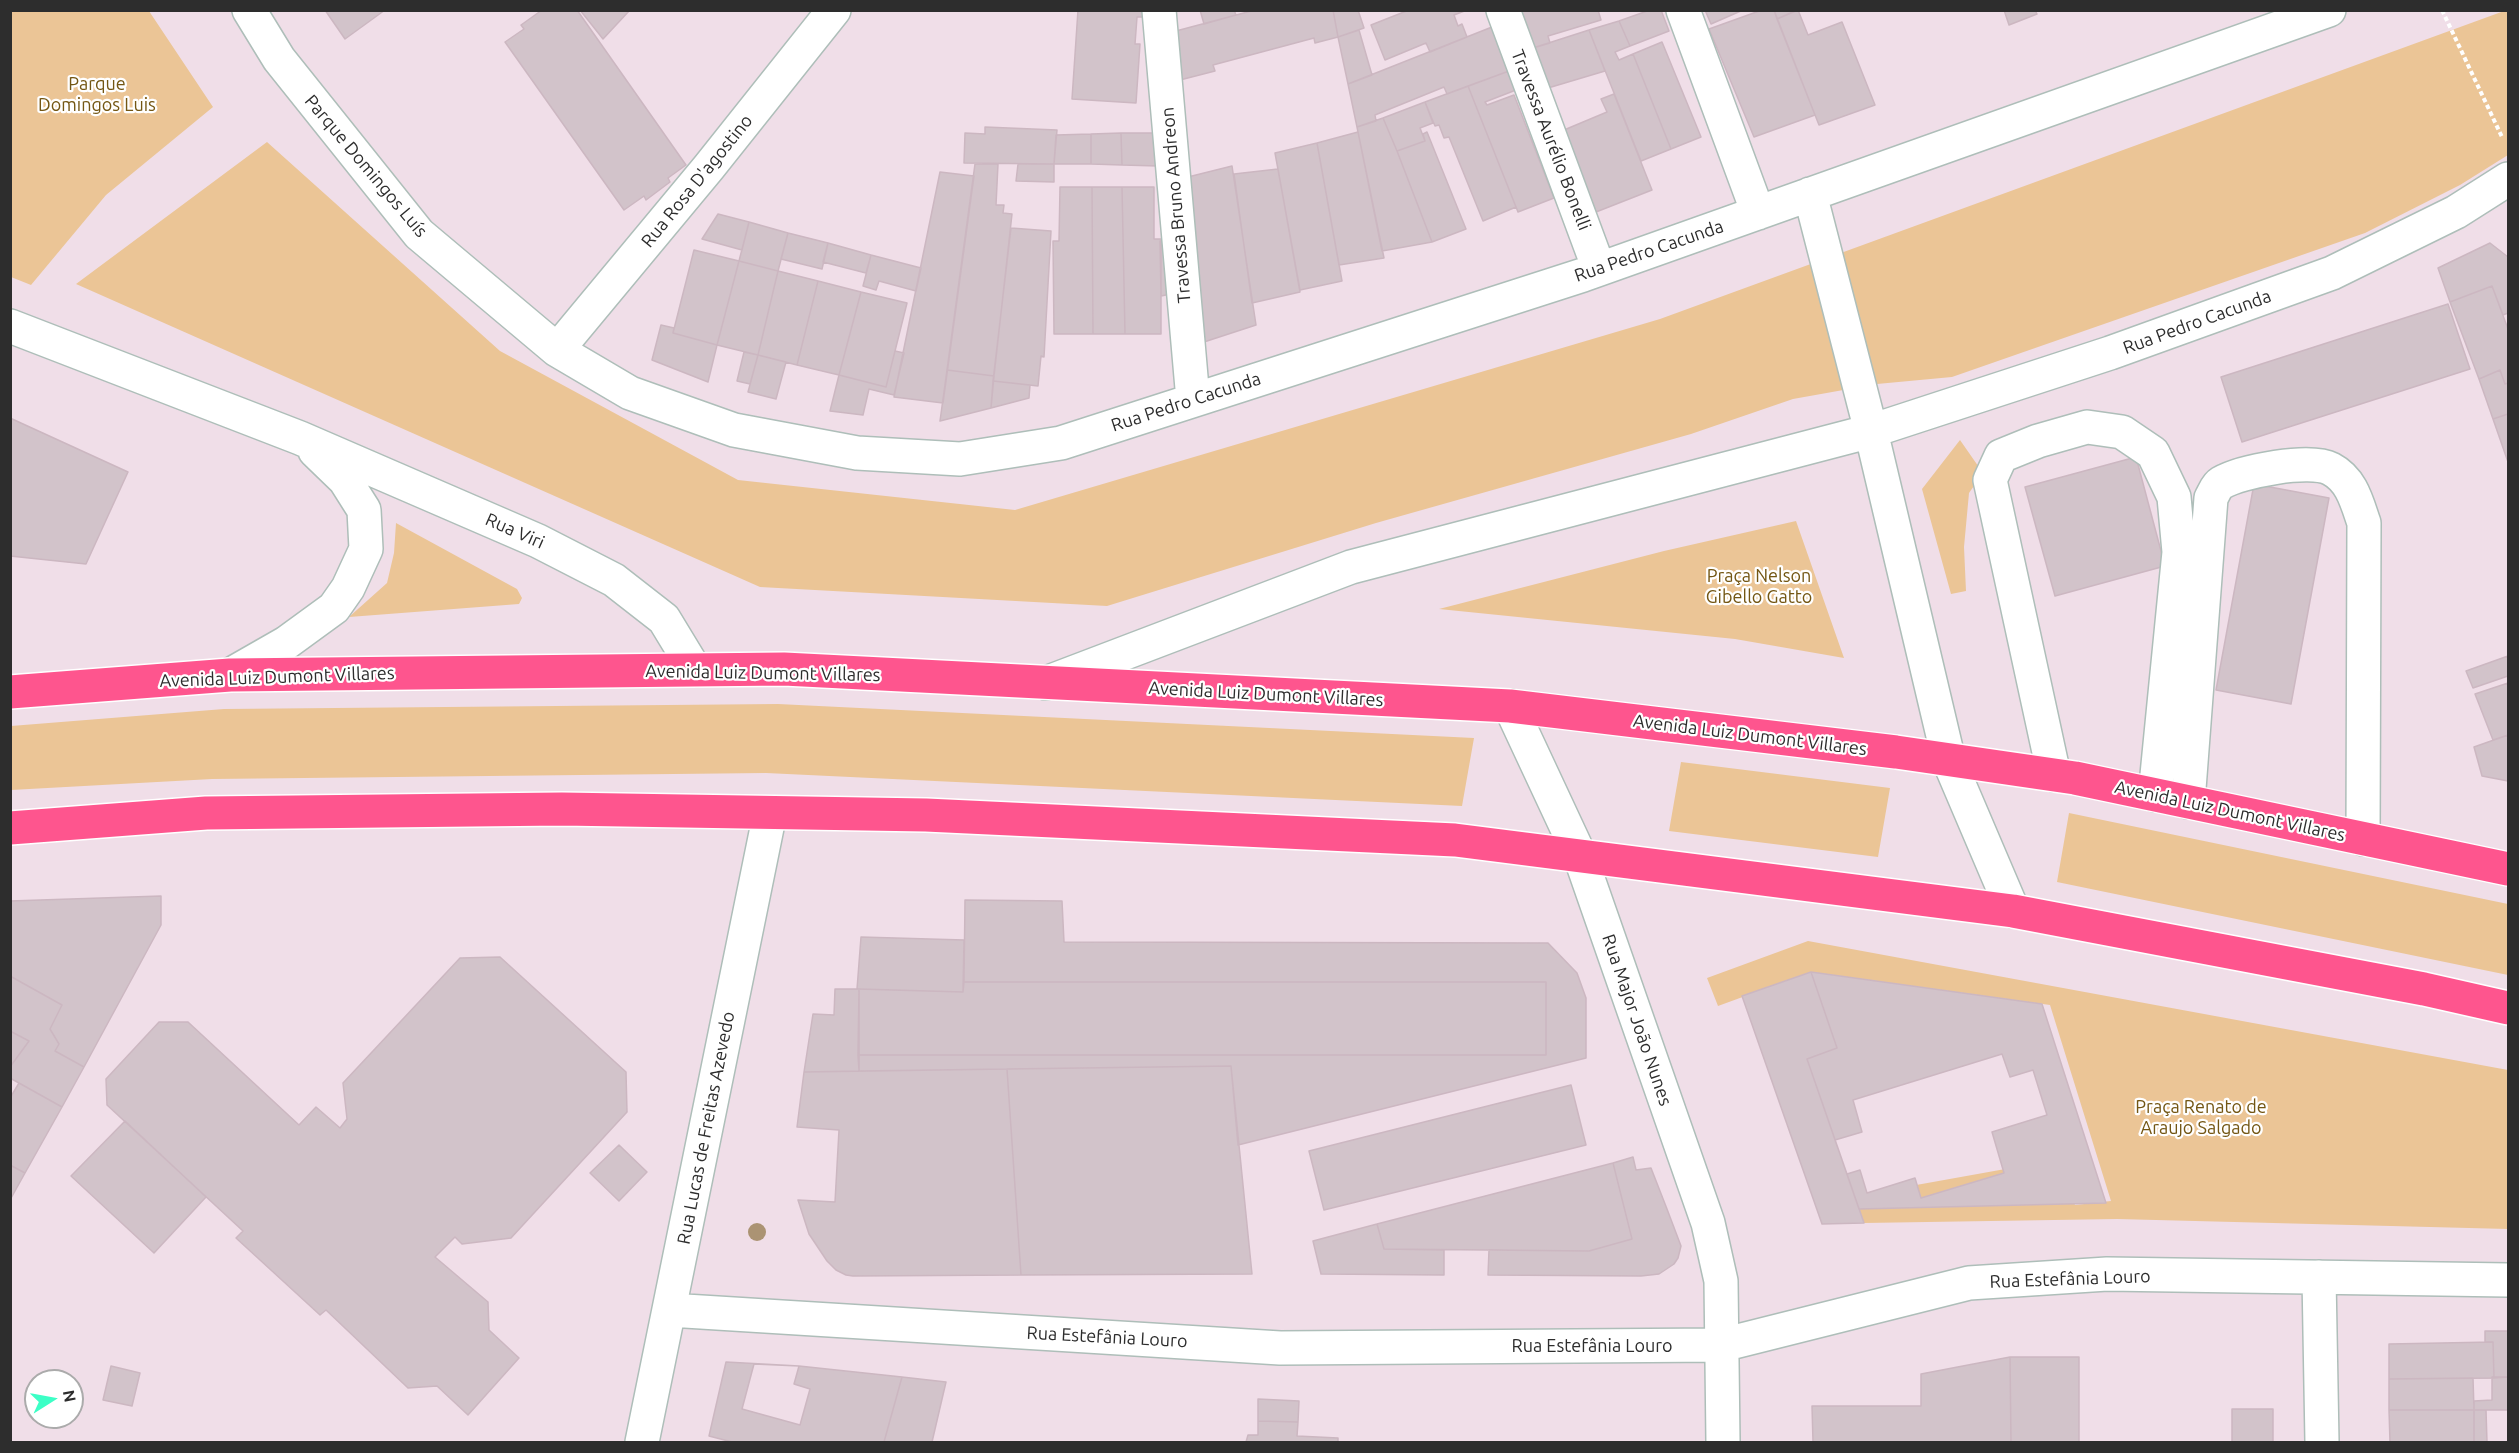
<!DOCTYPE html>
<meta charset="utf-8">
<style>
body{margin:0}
#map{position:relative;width:2519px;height:1453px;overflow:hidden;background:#f0dee8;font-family:Ubuntu,sans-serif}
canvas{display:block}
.frame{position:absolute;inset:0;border:12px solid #2d2d2d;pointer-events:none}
.north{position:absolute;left:24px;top:1369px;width:60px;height:60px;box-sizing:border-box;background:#fff;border:2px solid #ababab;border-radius:50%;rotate:79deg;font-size:16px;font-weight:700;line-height:24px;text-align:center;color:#2d2d2d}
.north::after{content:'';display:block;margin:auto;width:21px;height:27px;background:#3cffc6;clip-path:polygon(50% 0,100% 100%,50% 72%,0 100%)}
</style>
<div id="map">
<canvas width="2519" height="1453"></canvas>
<div class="frame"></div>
<div class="north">N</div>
</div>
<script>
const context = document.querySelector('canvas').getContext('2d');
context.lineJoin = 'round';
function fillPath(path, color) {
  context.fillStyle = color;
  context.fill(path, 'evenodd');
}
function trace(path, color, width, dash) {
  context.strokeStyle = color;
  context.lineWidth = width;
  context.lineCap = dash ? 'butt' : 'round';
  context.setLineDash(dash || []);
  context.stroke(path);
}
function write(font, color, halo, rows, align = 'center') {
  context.font = font + ' Ubuntu,sans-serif';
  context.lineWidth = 4.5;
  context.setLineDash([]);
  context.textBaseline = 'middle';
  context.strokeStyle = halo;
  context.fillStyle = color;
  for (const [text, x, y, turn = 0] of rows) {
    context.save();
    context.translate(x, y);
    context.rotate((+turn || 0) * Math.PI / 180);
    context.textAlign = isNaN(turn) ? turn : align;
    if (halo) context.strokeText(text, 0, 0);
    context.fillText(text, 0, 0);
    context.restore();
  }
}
fillPath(new Path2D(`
 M 10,11 L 149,11 L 213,107 L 106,195 L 31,285 L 11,277 Z
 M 2504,11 L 2508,11 L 2508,155 L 2460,185 L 2365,233 L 1952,377 L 1877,384 L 1793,399 L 1691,434 L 1376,523 L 1107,606 L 760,587 L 76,284 L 267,142 L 500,351 L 738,480 L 1015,510 L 1660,319 Z
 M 1960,440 L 1983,473 L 1969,493 L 1964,547 L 1966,591 L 1951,594 L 1922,489 Z
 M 1796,521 L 1844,658 L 1735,639 L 1439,609 L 1664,551 Z
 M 396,523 L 517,589 L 522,598 L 519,604 L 349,617 L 387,583 L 394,553 Z
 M 778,704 L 1474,738 L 1462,806 L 766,773 L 212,779 L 11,790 L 11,726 L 224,709 Z
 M 1681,762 L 1890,788 L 1878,857 L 1669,831 Z
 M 2069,813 L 2508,904 L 2508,975 L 2057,882 Z
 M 1808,941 L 2508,1070 L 2508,1229 L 2117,1219 L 1864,1223 L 1855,1196 L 2061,1159 L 2075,1205 L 2111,1201 L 2050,1005 L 1811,972 L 1718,1006 L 1707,978 Z`), '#ebc596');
const building = new Path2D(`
 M 325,10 L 385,10 L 345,39 Z
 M 542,10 L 577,10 L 686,165 L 668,178 L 670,182 L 646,200 L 644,196 L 624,210 L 505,42 L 524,29 L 521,25 Z
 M 580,10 L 630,10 L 603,39 Z
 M 1078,10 L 1143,10 L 1143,17 L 1137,17 L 1135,44 L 1140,44 L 1136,103 L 1072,99 Z
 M 1200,10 L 1234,10 L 1236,15 L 1204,24 Z
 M 1255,10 L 1333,10 L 1338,37 L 1315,43 L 1314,38 L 1213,65 L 1215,71 L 1180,80 L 1176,31 Z
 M 1333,10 L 1358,10 L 1364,28 L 1338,37 Z
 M 1409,10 L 1467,10 L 1454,15 L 1458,26 L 1462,24 L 1467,37 L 1430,52 L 1426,43 L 1385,60 L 1371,25 Z
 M 1518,10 L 1598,10 L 1601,20 L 1548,36 L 1550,43 L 1533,48 Z
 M 1650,10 L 1661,10 L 1669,31 L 1630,46 L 1619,21 Z
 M 1705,10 L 1743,10 L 1711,24 Z
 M 1762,10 L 1774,10 L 1815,115 L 1754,137 L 1709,29 Z
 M 1774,10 L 1797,10 L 1777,19 Z
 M 1798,10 L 1808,35 L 1842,22 L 1875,105 L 1819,125 L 1777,19 Z
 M 2004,10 L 2035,10 L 2037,14 L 2009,25 Z
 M 1619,21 L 1630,46 L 1615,52 L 1619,60 L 1633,54 L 1671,149 L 1641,161 L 1589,30 Z
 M 1492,27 L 1509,71 L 1447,94 L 1444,87 L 1375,115 L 1376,121 L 1357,127 L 1348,84 Z
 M 1359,30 L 1372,75 L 1348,84 L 1338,37 Z
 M 1589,30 L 1605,71 L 1548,88 L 1533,48 Z
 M 1662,42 L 1701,137 L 1671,149 L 1633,54 Z
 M 1509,71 L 1516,90 L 1485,102 L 1487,105 L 1514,95 L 1554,198 L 1518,212 L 1468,86 Z
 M 1468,86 L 1516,207 L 1483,221 L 1449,137 L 1444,138 L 1439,125 L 1435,126 L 1425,102 Z
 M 1614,94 L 1652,190 L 1596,212 L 1564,130 L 1607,112 L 1601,99 Z
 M 1425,102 L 1433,123 L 1420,128 L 1425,141 L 1397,151 L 1383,118 Z
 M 1383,118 L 1397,151 L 1432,242 L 1382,251 L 1357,127 Z
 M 985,127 L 1057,130 L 1054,164 L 964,163 L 965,133 L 985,134 Z
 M 1358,132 L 1384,258 L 1339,265 L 1317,143 Z
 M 1427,132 L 1466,229 L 1432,242 L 1397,151 L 1425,141 L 1423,134 Z
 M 1121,133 L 1122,165 L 1091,164 L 1091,134 Z
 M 1121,133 L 1155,133 L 1158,166 L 1122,165 Z
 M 1091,134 L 1091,164 L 1054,164 L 1056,135 Z
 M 1317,143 L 1342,281 L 1300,290 L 1275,153 Z
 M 975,164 L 998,164 L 996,205 L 1004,205 L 1003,213 L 1012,214 L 994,376 L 947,370 Z
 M 1018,164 L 1054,164 L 1054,182 L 1016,181 Z
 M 1232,166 L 1256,325 L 1204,342 L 1188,177 Z
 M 1278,169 L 1300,292 L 1252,303 L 1234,174 Z
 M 940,172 L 974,176 L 943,403 L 894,397 Z
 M 1060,187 L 1092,187 L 1093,334 L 1054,334 L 1053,241 L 1059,241 Z
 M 1092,187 L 1122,187 L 1125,334 L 1093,334 Z
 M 1122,187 L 1154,187 L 1154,239 L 1161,239 L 1161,334 L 1125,334 Z
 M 718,214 L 749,222 L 742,250 L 702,239 Z
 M 749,222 L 788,233 L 778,271 L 739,261 Z
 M 1011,228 L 1051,231 L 1044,357 L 1041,356 L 1038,386 L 993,381 Z
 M 788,233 L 828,243 L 822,269 L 781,259 Z
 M 1160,241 L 1166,241 L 1171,294 L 1161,296 Z
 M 828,243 L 871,255 L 866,273 L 823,262 Z
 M 2490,243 L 2508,257 L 2508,313 L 2503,315 L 2492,286 L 2450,302 L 2438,268 Z
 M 694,250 L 739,261 L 717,345 L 673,333 Z
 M 871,255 L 921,268 L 916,291 L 879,281 L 876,290 L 863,286 Z
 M 739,261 L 778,271 L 758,355 L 717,345 Z
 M 778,271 L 818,281 L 797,365 L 758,355 Z
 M 818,281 L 861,292 L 839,375 L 797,365 Z
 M 2492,286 L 2508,329 L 2508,383 L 2505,384 L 2500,370 L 2479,379 L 2450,302 Z
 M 861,292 L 907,303 L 886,387 L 839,375 Z
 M 2448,304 L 2470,369 L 2242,442 L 2221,377 Z
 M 661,325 L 674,328 L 673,333 L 717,345 L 708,382 L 652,360 Z
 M 895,351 L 904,353 L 894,395 L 869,389 L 863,415 L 830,411 L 839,375 L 886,387 Z
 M 744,352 L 758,355 L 750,384 L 737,381 Z
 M 758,355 L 786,362 L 776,399 L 748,392 Z
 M 947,370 L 994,376 L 991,408 L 940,421 Z
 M 2500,370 L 2505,384 L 2508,383 L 2508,414 L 2493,419 L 2479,379 Z
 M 993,381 L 1030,385 L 1029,398 L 991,408 Z
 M 2508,414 L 2508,462 L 2493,419 Z
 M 10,418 L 128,472 L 86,564 L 10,556 Z
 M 2136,457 L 2165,566 L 2055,596 L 2025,487 Z
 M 2254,484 L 2329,498 L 2291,704 L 2216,690 Z
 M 2508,656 L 2508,676 L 2473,688 L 2466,671 Z
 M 2508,683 L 2508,735 L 2493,740 L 2475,694 Z
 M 2508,735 L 2508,781 L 2482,776 L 2474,747 Z
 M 161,896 L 161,925 L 84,1067 L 55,1051 L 59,1044 L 50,1029 L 62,1005 L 10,976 L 10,901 Z
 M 965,900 L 1062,901 L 1064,942 L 1548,943 L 1577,973 L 1586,998 L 1586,1058 L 1238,1145 L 1231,1066 L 859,1071 L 858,1055 L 1546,1055 L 1546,982 L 964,982 Z
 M 861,937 L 964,940 L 963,992 L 857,989 Z
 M 500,957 L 626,1072 L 627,1112 L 511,1238 L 462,1244 L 455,1237 L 435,1257 L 488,1302 L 489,1330 L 519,1358 L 468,1415 L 437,1386 L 408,1388 L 326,1310 L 320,1315 L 236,1238 L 243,1231 L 107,1105 L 106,1079 L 159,1022 L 188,1022 L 299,1125 L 316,1107 L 340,1128 L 347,1119 L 343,1083 L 460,958 Z
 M 1811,972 L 2042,1004 L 2106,1203 L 1859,1209 L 1807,1059 L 1837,1048 Z
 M 1811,972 L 1837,1048 L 1807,1059 L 1864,1223 L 1822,1224 L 1742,996 Z
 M 10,976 L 62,1005 L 50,1029 L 59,1044 L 55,1051 L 84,1067 L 62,1107 L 10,1078 L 10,1067 L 29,1041 L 10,1031 Z
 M 964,982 L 1546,982 L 1546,1055 L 858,1055 L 859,989 L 963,992 Z
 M 835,989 L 859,989 L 859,1071 L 804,1072 L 813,1014 L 834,1015 Z
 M 10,1031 L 29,1041 L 10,1067 Z
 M 2002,1054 L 2010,1077 L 2033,1070 L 2047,1115 L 1992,1132 L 2004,1173 L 1921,1198 L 1915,1178 L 1867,1193 L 1860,1170 L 1847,1174 L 1835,1140 L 1862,1132 L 1853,1100 Z
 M 1231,1066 L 1252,1274 L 1021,1275 L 1007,1069 Z
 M 1007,1069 L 1021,1275 L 853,1276 L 846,1275 L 836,1270 L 827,1261 L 809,1234 L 798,1200 L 835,1202 L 839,1130 L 797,1127 L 804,1072 Z
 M 19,1083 L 62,1107 L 25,1173 L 10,1165 L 10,1098 Z
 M 1571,1085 L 1586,1145 L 1324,1210 L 1309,1151 Z
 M 125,1121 L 206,1197 L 154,1253 L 71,1176 Z
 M 619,1145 L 647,1172 L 619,1201 L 590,1173 Z
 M 1633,1157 L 1636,1170 L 1651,1168 L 1667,1209 L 1681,1246 L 1678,1258 L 1674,1264 L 1659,1274 L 1641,1276 L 1488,1275 L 1489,1250 L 1589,1251 L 1632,1239 L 1613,1163 Z
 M 1613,1163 L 1632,1239 L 1589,1251 L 1384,1249 L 1377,1224 Z
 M 10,1165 L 25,1173 L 10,1200 Z
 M 1377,1224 L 1384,1249 L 1444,1250 L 1444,1275 L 1321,1274 L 1313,1241 Z
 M 2485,1331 L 2508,1331 L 2508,1377 L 2494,1378 L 2493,1342 L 2485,1342 Z
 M 2493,1342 L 2494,1378 L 2389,1379 L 2389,1344 Z
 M 2010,1357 L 2011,1442 L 1813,1442 L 1812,1406 L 1921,1406 L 1921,1374 Z
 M 2010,1357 L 2079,1357 L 2079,1442 L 2011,1442 Z
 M 726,1362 L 799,1366 L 902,1377 L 884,1442 L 732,1442 L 709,1436 Z
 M 754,1364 L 799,1366 L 794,1384 L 810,1389 L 800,1425 L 742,1409 Z
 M 111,1366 L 140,1373 L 132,1406 L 103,1400 Z
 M 902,1377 L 946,1382 L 932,1442 L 884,1442 Z
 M 2492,1377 L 2508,1377 L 2508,1410 L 2474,1410 L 2474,1401 L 2492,1400 Z
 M 2473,1378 L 2474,1410 L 2389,1410 L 2389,1379 Z
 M 1258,1399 L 1299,1401 L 1298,1422 L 1258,1421 Z
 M 2232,1409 L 2273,1409 L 2273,1442 L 2232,1442 Z
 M 2389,1410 L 2474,1410 L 2474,1442 L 2390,1442 Z
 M 2474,1410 L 2486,1410 L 2487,1442 L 2474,1442 Z
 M 1258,1421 L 1298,1422 L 1297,1436 L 1338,1438 L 1338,1442 L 1246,1442 L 1248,1435 L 1258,1435 Z`);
fillPath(building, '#d2c3ca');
trace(building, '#ccb7c1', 1.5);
const minor = new Path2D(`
 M 249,10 L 279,59 L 419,234 L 557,350 L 630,393 L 734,430 L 857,453 L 960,459 L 1061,443 L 1583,275 L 2329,10
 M 1159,10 L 1193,400
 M 1503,10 L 1599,269
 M 1683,10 L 1758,213
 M 1810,194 L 1871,431 L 1949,761 L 2013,911
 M 10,326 L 300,438 L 538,541 L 614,580 L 664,619 L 695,670
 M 557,350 L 709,167 L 834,10
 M 230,675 L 286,643 L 334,608 L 348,588 L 366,549 L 364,510 L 345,480 L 315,451
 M 1046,683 L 1351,567 L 1871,431 L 2110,353 L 2332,273 L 2456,212 L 2508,179
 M 1510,706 L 1580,856 L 1708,1223 L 1721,1281 L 1723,1442
 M 2054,775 L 1990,480 L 2001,456 L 2038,441 L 2087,427 L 2122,432 L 2153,453 L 2174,497 L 2179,552 L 2155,795
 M 2188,802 L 2211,498 C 2214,493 2216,486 2221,483 C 2242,471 2310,458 2331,469 C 2352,480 2357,503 2364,523 L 2363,839
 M 2319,1277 L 2322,1442
 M 669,1310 L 1280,1348 L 1722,1345 L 1969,1283 L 2107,1274 L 2508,1280
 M 642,1442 L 770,813`);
const major = new Path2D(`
 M 10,692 L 230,675 L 784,669 L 1510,706 L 1896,752 L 2075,778 L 2508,869
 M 10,828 L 206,813 L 562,809 L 926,815 L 1455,840 L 2013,911 L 2424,989 L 2508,1008`);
trace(minor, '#aebeb9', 36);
trace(major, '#fff', 36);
trace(new Path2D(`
 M 2442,10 L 2502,137`), '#fff', 4, [4.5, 3]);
trace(minor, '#fff', 33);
trace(major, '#fe558e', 33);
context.fillStyle = '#ab9373';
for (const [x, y] of [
 [757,1232]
]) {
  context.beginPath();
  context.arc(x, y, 9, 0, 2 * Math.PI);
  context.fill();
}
write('18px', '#735613', '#fff', [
 ["Parque",97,84],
 ["Domingos Luis",97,105],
 ["Praça Nelson",1759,576],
 ["Gibello Gatto",1759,597],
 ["Praça Renato de",2201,1107],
 ["Araujo Salgado",2201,1128]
]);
write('18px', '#2d2d2d', '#fff', [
 ["Travessa Aurélio Bonelli",1551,140,69],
 ["Parque Domingos Luís",366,166,50],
 ["Rua Rosa D'agostino",697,181,-51],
 ["Travessa Bruno Andreon",1176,205,-95],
 ["Rua Pedro Cacunda",1649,251,-19],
 ["Rua Pedro Cacunda",2197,322,-20],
 ["Rua Pedro Cacunda",1186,402,-18],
 ["Rua Viri",515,531,24],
 ["Avenida Luiz Dumont Villares",763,673,1],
 ["Avenida Luiz Dumont Villares",277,677,-2],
 ["Avenida Luiz Dumont Villares",1266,694,3],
 ["Avenida Luiz Dumont Villares",1750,735,7],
 ["Avenida Luiz Dumont Villares",2230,811,12],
 ["Rua Major João Nunes",1637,1020,71],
 ["Rua Lucas de Freitas Azevedo",706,1128,-79],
 ["Rua Estefânia Louro",2070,1279,-2],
 ["Rua Estefânia Louro",1107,1337,3],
 ["Rua Estefânia Louro",1592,1346]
]);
</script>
